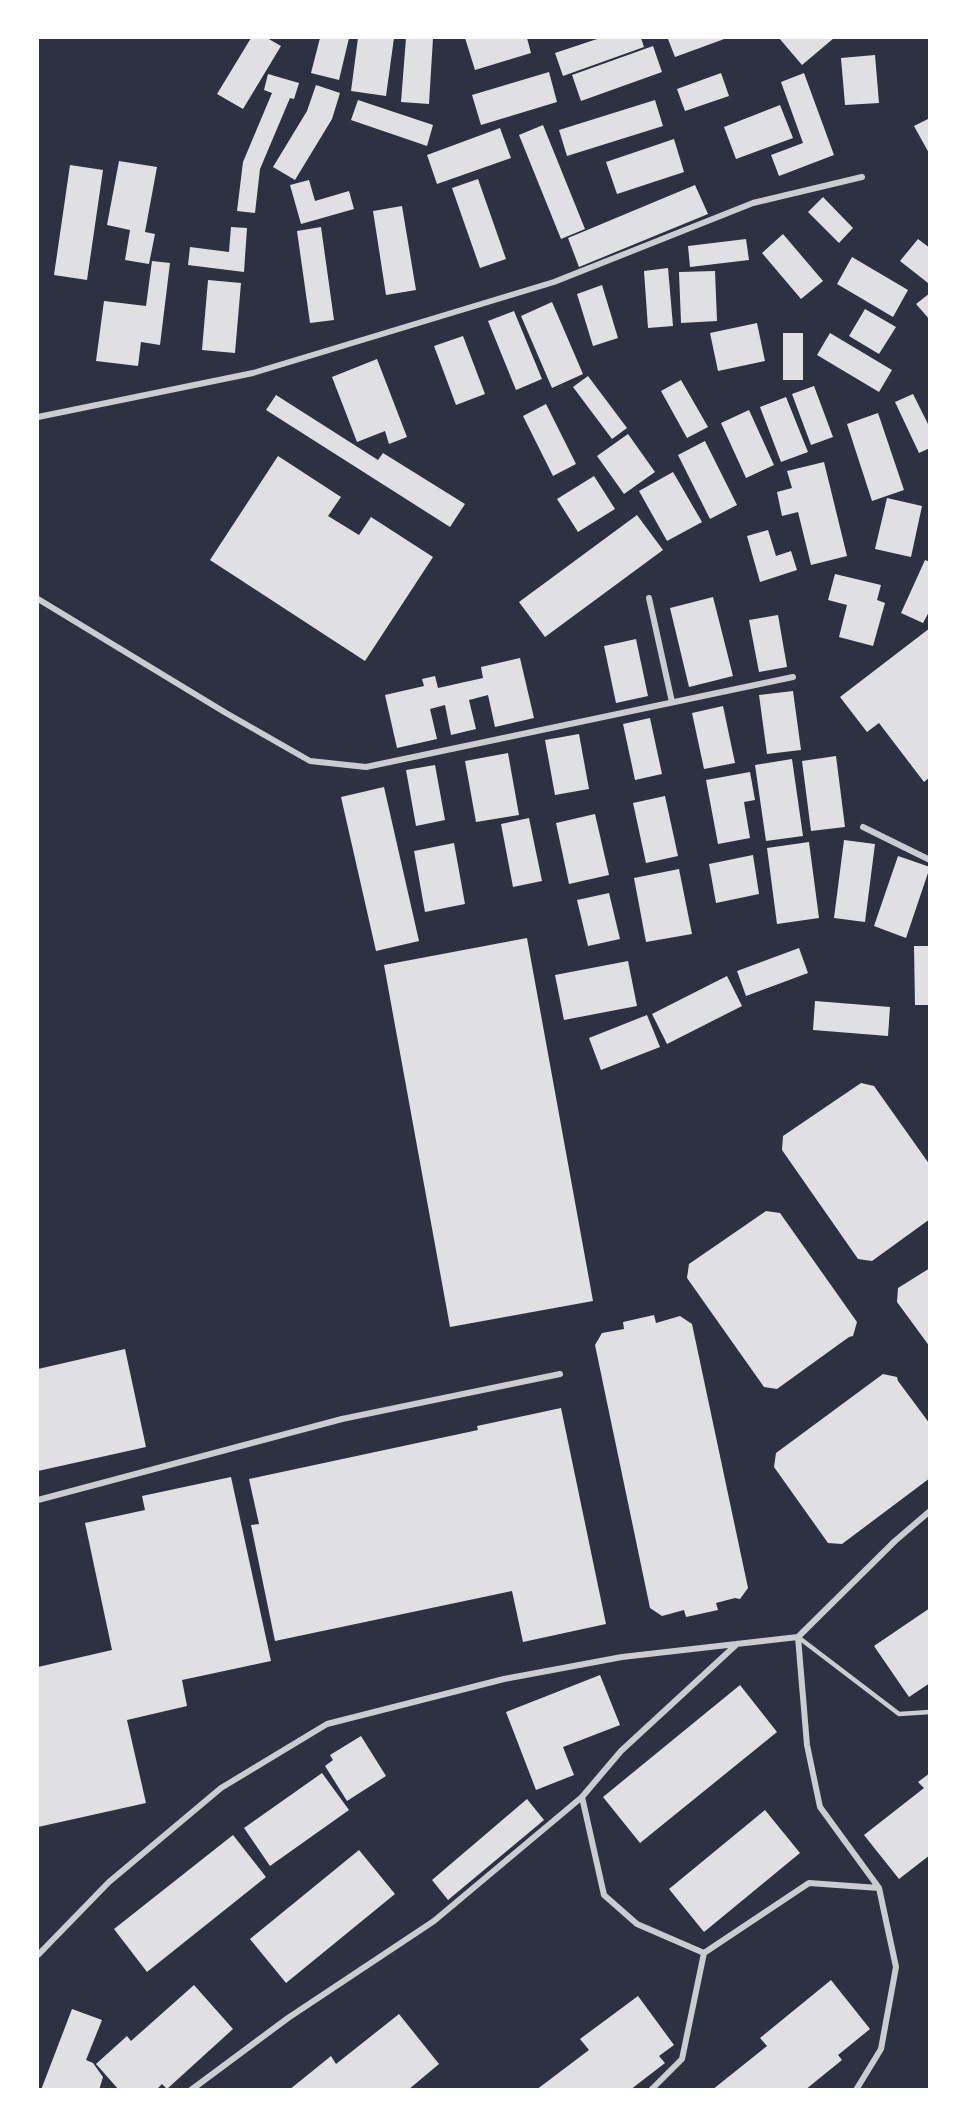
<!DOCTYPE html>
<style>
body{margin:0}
#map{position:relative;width:967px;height:2127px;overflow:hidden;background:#2d3142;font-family:"Titillium Web",sans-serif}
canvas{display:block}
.frame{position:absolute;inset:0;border:39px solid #fff;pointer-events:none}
</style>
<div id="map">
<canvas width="967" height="2127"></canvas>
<div class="frame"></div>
</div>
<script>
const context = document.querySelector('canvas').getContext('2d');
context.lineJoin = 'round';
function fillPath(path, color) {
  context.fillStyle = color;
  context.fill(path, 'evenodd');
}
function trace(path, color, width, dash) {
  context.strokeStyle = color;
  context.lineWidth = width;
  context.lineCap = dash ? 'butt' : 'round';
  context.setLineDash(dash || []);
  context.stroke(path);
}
fillPath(new Path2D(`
 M 251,38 L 267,38 L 281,46 L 243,109 L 217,94 Z
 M 320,38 L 349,38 L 339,80 L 311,73 Z
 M 358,38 L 394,38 L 386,96 L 351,91 Z
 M 406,38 L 433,38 L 429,104 L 401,102 Z
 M 465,38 L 527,38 L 531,53 L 475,70 Z
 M 600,38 L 641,38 L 644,47 L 563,76 L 555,53 Z
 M 671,38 L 727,38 L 675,57 L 668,39 Z
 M 779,38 L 834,38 L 802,65 Z
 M 653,46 L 662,72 L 581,101 L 572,75 Z
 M 875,55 L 879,103 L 845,105 L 841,58 Z
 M 549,72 L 557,102 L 481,125 L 472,95 Z
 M 721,73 L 729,96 L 685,111 L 677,89 Z
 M 804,73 L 834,155 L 779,176 L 771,155 L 803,143 L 781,82 Z
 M 268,74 L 299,83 L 294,99 L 290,98 L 260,169 L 255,213 L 237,211 L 243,162 L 272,93 L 264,90 Z
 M 316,85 L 340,93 L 332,119 L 295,180 L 273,167 L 307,111 Z
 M 358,100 L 433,125 L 427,146 L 351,120 Z
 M 655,100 L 663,126 L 567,156 L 559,130 Z
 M 780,105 L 793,138 L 736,159 L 724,127 Z
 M 930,118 L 930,155 L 914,126 Z
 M 543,125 L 585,229 L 561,239 L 519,135 Z
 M 500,128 L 511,158 L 437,184 L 427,155 Z
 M 674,139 L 684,172 L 617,194 L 606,162 Z
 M 119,161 L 157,167 L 145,232 L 155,234 L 149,264 L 125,260 L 130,230 L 107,225 Z
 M 70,165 L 103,170 L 87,280 L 54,275 Z
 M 478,179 L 506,259 L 480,268 L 452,188 Z
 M 309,180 L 315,201 L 349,191 L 354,209 L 301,224 L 290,185 Z
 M 695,185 L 708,214 L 579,267 L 568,238 Z
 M 823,197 L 853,228 L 839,243 L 808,212 Z
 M 402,206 L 416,290 L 386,295 L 373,211 Z
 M 231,227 L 247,228 L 244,272 L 188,265 L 190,247 L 229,252 Z
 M 321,227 L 334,320 L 310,323 L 297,231 Z
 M 783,234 L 823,281 L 801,299 L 762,253 Z
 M 746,239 L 749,260 L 690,267 L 688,246 Z
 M 918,239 L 930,248 L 930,281 L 928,283 L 900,261 Z
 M 852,257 L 908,290 L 893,317 L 837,284 Z
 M 152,261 L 170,263 L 160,345 L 141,342 L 138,366 L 96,361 L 104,301 L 146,306 Z
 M 668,268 L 673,326 L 648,328 L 644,271 Z
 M 715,271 L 717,321 L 681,323 L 679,272 Z
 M 208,280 L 241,283 L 235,353 L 202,350 Z
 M 602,285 L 618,338 L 593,346 L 577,294 Z
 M 930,293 L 930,320 L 916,304 Z
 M 552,302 L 583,374 L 552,388 L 521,316 Z
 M 865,309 L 896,327 L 879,354 L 849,336 Z
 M 514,311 L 542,379 L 516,390 L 488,321 Z
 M 757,323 L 765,361 L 718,371 L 710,333 Z
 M 783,333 L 803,333 L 803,380 L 783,380 Z
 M 830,333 L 892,370 L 879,392 L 817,355 Z
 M 463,336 L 485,394 L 456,405 L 434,346 Z
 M 377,359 L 407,437 L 389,444 L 385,431 L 357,442 L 332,377 Z
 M 588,376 L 627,428 L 612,439 L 573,387 Z
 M 681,380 L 708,427 L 687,438 L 661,391 Z
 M 814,386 L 833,437 L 811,445 L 792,394 Z
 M 913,394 L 930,428 L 930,448 L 919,453 L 895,402 Z
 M 276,395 L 378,460 L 383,453 L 465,504 L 450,527 L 266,410 Z
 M 786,397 L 808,452 L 781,462 L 760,407 Z
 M 546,404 L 576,464 L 553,476 L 523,416 Z
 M 749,410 L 774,465 L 746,478 L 721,423 Z
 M 878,413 L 904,490 L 872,501 L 847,424 Z
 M 628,434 L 655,472 L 624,494 L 597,456 Z
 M 705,441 L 737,505 L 710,519 L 678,455 Z
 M 278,456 L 341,497 L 328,516 L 359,535 L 371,517 L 433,557 L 365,661 L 210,560 Z
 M 824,462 L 847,556 L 811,565 L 798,512 L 782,516 L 777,492 L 792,488 L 787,471 Z
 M 673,472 L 702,522 L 667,541 L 639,491 Z
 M 594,476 L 615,509 L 578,532 L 557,499 Z
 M 887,498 L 922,506 L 911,557 L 875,549 Z
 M 637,515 L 663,550 L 545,637 L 519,602 Z
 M 768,530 L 776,556 L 791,551 L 797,570 L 760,582 L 747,536 Z
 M 925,560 L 930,562 L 930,610 L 923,623 L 901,613 Z
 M 835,574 L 881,585 L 877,600 L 885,603 L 873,646 L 839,637 L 847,605 L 828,600 Z
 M 713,597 L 733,676 L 689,687 L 670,608 Z
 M 778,615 L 787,667 L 759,672 L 749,620 Z
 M 930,628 L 930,777 L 924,782 L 879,723 L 867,732 L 840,697 Z
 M 636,639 L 648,696 L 616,703 L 604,646 Z
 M 520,658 L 534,718 L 495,727 L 488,695 L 469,700 L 476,729 L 451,735 L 445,705 L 430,709 L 437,739 L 397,748 L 385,695 L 424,686 L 422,679 L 435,676 L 438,688 L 483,678 L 481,667 Z
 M 793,691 L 801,750 L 767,754 L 759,695 Z
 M 723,706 L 735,763 L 704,769 L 692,713 Z
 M 650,718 L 662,774 L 635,780 L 623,724 Z
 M 579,734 L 589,789 L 555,795 L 545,740 Z
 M 508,753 L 519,815 L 476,822 L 465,761 Z
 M 836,756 L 845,827 L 811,831 L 802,761 Z
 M 792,759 L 803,836 L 766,841 L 755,765 Z
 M 435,765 L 445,820 L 416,826 L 406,770 Z
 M 750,772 L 755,800 L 744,802 L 750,838 L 718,844 L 706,780 Z
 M 384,787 L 419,941 L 376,951 L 341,797 Z
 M 665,796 L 678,856 L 646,863 L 633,803 Z
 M 595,814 L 609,875 L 569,884 L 556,823 Z
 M 529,818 L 542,881 L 513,887 L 501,824 Z
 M 844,840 L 875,844 L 865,922 L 834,918 Z
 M 809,842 L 819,918 L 777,924 L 767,848 Z
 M 454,843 L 465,904 L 425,912 L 414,851 Z
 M 753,855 L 759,894 L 716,903 L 709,864 Z
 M 898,856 L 930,867 L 906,938 L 874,926 Z
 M 679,869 L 692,934 L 646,942 L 634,878 Z
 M 609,893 L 620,939 L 588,946 L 577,900 Z
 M 527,938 L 593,1301 L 450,1327 L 384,965 Z
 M 914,946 L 930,946 L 930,1005 L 915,1005 Z
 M 799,948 L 808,973 L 746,996 L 737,971 Z
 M 628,961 L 637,1006 L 564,1020 L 555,975 Z
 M 727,976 L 742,1006 L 667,1044 L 652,1014 Z
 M 815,1001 L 890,1007 L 888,1036 L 813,1030 Z
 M 647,1015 L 660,1047 L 601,1070 L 589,1038 Z
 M 861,1083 L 874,1086 L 930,1165 L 930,1219 L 872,1261 L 858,1259 L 782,1150 L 783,1136 Z
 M 766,1211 L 780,1213 L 857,1322 L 853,1336 L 849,1337 L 777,1389 L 764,1387 L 687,1278 L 689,1264 Z
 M 930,1268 L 930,1347 L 897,1302 L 898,1288 Z
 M 654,1315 L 656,1323 L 680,1316 L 692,1324 L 748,1588 L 740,1599 L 735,1598 L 716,1603 L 718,1610 L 686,1617 L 684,1610 L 662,1616 L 650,1608 L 595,1345 L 602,1333 L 624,1329 L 623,1322 Z
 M 125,1349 L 146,1447 L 38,1471 L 38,1369 Z
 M 883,1374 L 897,1377 L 898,1381 L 930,1424 L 930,1478 L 842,1544 L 828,1543 L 774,1467 L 776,1453 Z
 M 561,1408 L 606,1624 L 523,1642 L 512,1591 L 275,1641 L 251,1525 L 259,1524 L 249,1479 L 478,1430 L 477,1426 Z
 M 231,1477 L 271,1661 L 182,1680 L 187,1706 L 127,1720 L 146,1803 L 38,1827 L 38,1667 L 112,1650 L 85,1523 L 145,1510 L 142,1496 Z
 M 930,1608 L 930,1683 L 909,1697 L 874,1646 Z
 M 600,1675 L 620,1725 L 563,1747 L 574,1775 L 536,1790 L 506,1712 Z
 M 740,1685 L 777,1732 L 640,1843 L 603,1797 Z
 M 361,1736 L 386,1776 L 347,1801 L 325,1766 L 333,1760 L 330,1755 Z
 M 322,1773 L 349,1810 L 270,1866 L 244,1828 Z
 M 930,1773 L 930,1855 L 899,1879 L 864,1835 L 924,1788 L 918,1782 Z
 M 527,1799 L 544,1820 L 448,1900 L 432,1880 Z
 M 765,1810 L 800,1853 L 704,1932 L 669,1889 Z
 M 233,1835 L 266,1877 L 147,1972 L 114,1929 Z
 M 359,1850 L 395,1894 L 286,1983 L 250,1939 Z
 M 831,1980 L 870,2029 L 838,2055 L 842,2060 L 805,2090 L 712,2090 L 767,2046 L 760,2038 Z
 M 194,1985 L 233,2029 L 167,2089 L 162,2084 L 156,2090 L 119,2090 L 96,2064 L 127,2036 L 131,2041 Z
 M 638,1996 L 674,2045 L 659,2056 L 665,2063 L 630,2090 L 536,2090 L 589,2050 L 580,2039 Z
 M 72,2009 L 102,2020 L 86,2060 L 93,2063 L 103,2077 L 99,2090 L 41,2090 Z
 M 399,2014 L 439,2064 L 408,2090 L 289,2090 L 331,2056 L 336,2064 Z`), '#e0e0e3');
trace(new Path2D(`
 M 798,1637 L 899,1714 L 930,1712`), '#caccd0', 4.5);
trace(new Path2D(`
 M 38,417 L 253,373 L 554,282 L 753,203 L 862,177
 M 649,598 L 672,702
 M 38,599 L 226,713 L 310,761 L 366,767 L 793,677
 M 863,827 L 930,860
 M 38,1500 L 342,1419 L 560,1374
 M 798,1637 L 807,1745 L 820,1807 L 879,1888 L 896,1967 L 881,2049 L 856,2090
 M 582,1797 L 604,1895 L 637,1924 L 704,1953
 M 38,1955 L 109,1882 L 221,1788 L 327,1724 L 504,1679 L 622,1657 L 798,1637 L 895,1541 L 930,1511
 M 191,2090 L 288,2018 L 434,1921 L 582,1797 L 621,1751 L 737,1644
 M 651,2090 L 682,2059 L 704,1953 L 809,1883 L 879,1888`), '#caccd0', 6);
</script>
